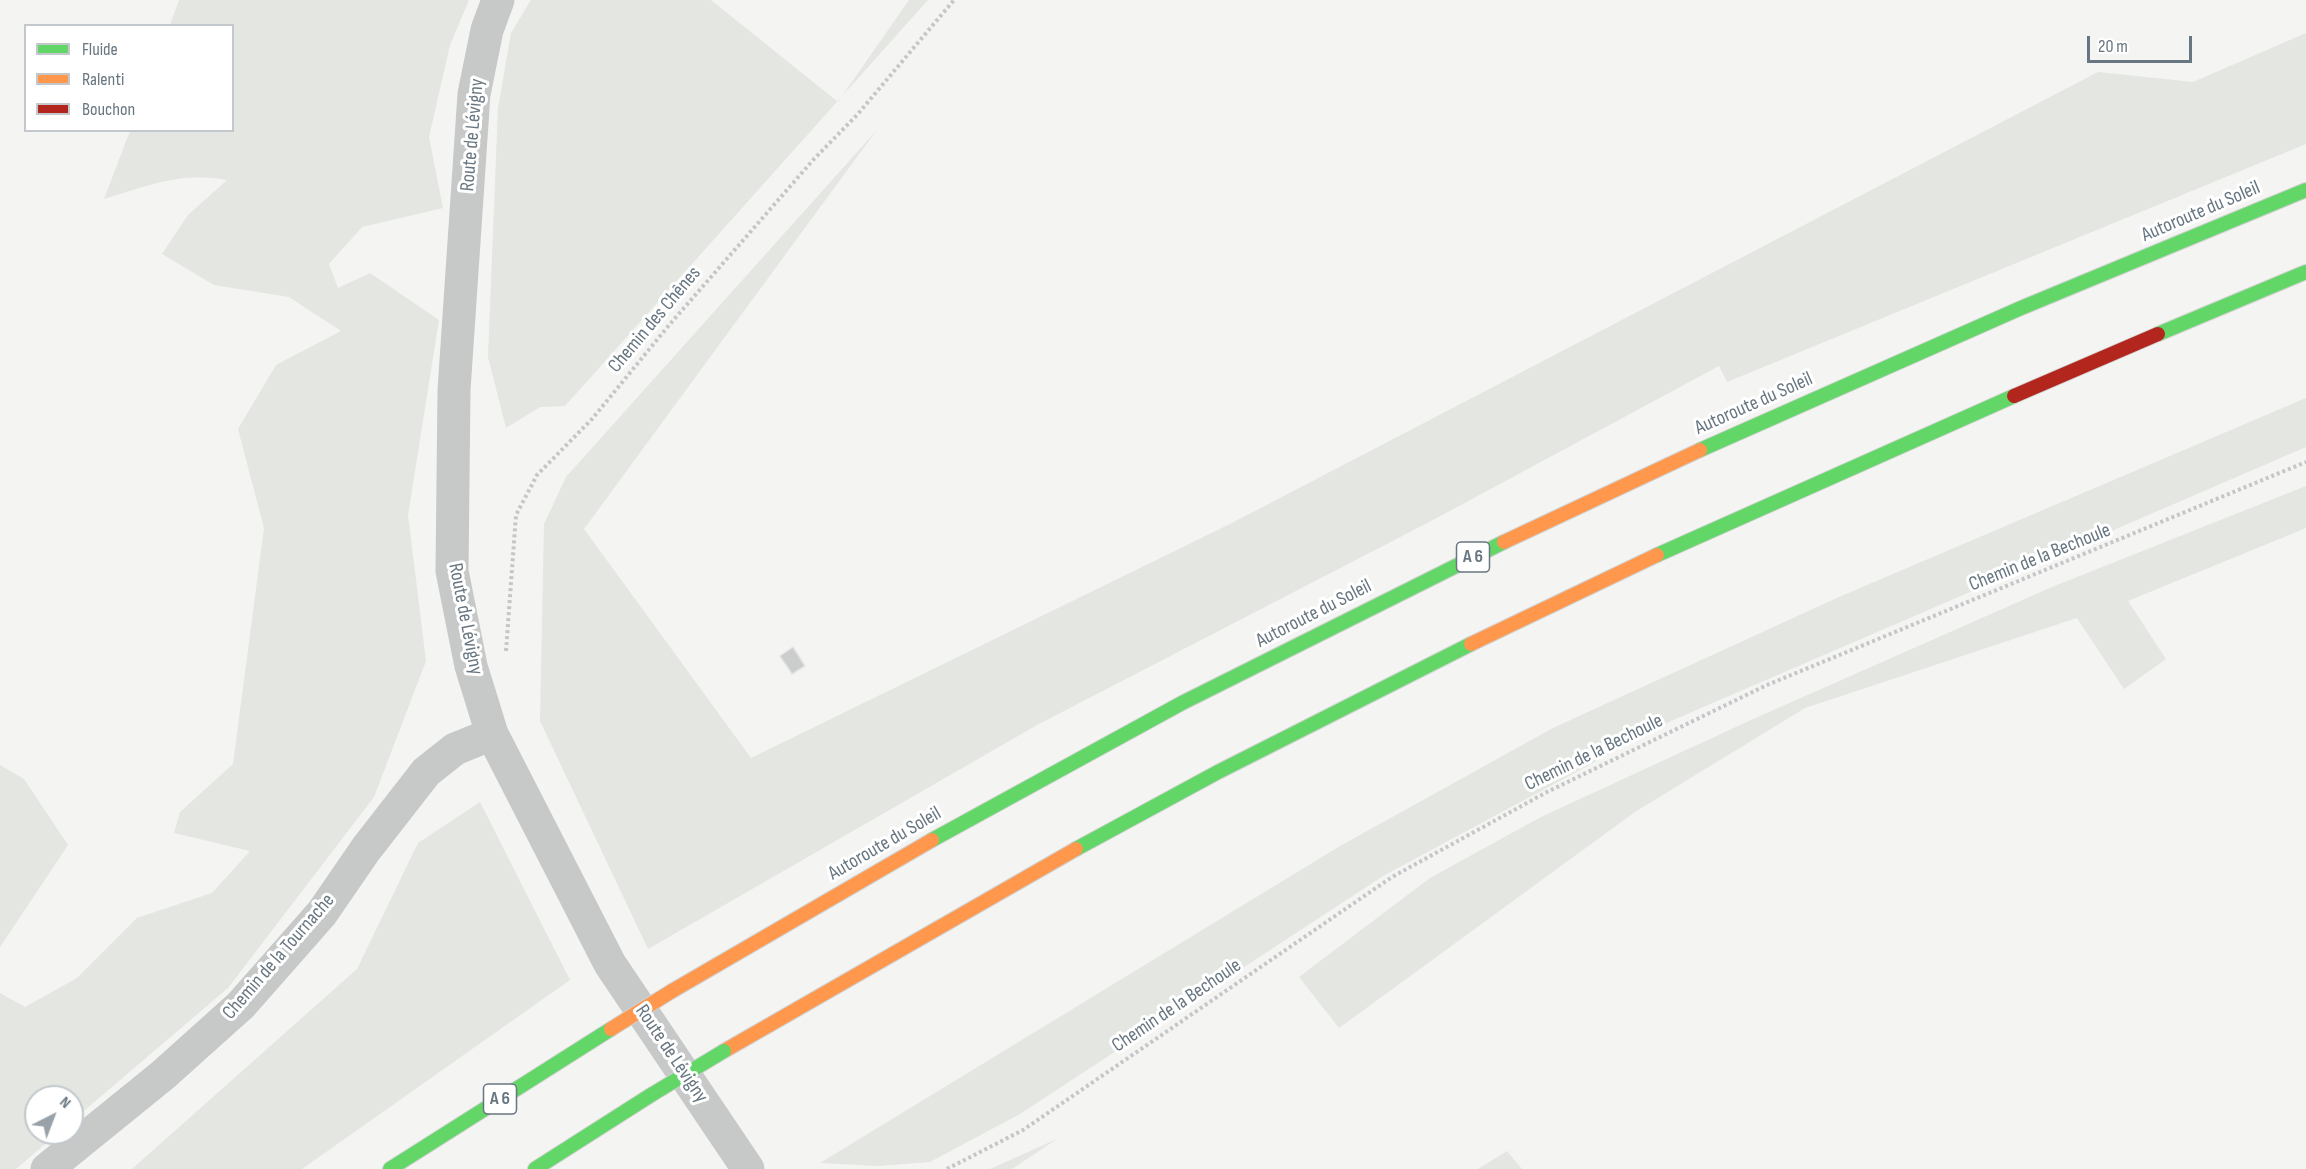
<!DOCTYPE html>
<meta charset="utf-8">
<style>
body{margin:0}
#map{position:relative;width:2306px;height:1169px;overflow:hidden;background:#f4f4f3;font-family:"Sofia Sans Condensed",sans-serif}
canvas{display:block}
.legend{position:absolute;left:24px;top:24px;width:210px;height:108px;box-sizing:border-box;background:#fff;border:2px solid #c2c8cc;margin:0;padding:8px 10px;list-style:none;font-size:18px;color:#677680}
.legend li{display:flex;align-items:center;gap:12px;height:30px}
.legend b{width:30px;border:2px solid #c2c8cc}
.north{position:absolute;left:24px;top:1085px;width:60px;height:60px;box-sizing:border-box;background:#fff;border:2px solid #c2c8cc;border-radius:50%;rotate:42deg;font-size:16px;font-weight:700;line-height:24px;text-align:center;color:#677680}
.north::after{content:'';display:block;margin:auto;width:21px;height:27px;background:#98a2a8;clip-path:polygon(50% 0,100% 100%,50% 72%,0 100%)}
.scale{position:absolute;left:2087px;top:36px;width:105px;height:27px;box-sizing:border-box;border:3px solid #677680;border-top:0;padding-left:8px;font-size:18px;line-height:21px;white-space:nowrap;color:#677680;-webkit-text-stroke:4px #fff;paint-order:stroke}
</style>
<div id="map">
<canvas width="2306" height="1169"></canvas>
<ul class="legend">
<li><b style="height:8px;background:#63d668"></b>Fluide</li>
<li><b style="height:8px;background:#ff974d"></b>Ralenti</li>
<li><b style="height:8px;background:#b3261e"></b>Bouchon</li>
</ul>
<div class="north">N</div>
<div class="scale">20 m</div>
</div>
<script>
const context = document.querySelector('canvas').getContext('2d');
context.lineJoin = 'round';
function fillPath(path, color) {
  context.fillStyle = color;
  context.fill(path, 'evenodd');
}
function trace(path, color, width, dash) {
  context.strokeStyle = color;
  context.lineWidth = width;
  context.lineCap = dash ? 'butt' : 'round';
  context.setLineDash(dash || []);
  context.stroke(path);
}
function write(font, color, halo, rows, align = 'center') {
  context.font = font + ' "Sofia Sans Condensed",sans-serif';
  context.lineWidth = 6;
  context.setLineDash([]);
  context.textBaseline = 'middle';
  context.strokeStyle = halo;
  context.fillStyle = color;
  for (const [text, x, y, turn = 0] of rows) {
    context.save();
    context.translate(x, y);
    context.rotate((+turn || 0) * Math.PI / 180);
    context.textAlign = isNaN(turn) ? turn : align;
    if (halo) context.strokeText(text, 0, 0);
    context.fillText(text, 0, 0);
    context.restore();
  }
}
fillPath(new Path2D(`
 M 179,0 L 469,0 L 450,45 L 429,137 L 443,208 L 362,227 L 329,264 L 338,288 L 370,273 L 439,320 L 408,515 L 426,661 L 374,797 L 228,988 L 72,1121 L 72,1097 L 36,1097 L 36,1133 L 58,1133 L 16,1169 L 0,1169 L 0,993 L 25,1007 L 77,978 L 137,918 L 212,893 L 250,851 L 174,833 L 180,812 L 233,764 L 264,528 L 238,429 L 276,365 L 341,331 L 289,297 L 214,285 L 162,254 L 188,215 L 227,180 C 182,171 147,186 104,199 L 130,131 L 232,130 L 232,26 L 170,25 Z
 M 531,0 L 711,0 L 838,102 L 909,0 L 928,0 L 565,406 L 540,407 L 506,428 L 488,357 L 498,108 L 511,33 Z
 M 2306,33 L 2306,144 L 1727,382 L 1719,366 L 1433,520 L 1037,725 L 648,949 L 540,721 L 544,524 L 566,477 L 876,131 L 584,529 L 751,758 L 1230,524 L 2098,72 L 2193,82 Z
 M 2306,398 L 2306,447 L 1671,721 L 1383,876 L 1020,1114 L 930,1162 L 878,1166 L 820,1163 L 1340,846 L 1553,728 L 1839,597 Z
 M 2306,486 L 2306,528 L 2128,601 L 2166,659 L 2124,689 L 2077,618 L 1805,708 L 1635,812 L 1339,1028 L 1299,977 L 1430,878 L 1541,817 L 1751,720 L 2052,587 Z
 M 0,765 L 24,779 L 68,845 L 0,947 Z
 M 480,802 L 570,980 L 302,1169 L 132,1169 L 357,969 L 418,843 Z
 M 1057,1139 L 1012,1169 L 990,1169 Z
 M 1507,1151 L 1522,1169 L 1478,1169 Z`), '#e3e6e1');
const building = new Path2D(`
 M 793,647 L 805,666 L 792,674 L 780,656 Z`);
fillPath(building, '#cbcccc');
trace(building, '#e4e4e3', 1.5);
const fast = new Path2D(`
 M 2158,334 L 2306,272
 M 1700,450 L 2021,308 L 2306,190
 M 1657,555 L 2014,396
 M 932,840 L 1182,703 L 1504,542
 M 1076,849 L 1218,772 L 1471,644
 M 390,1169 L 611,1029
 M 535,1169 L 651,1095`);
const slow = new Path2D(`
 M 1504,542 L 1700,450
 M 1471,644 L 1657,555
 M 672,991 L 932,840
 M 724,1051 L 1076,849`);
const jam = new Path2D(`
 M 2014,396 L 2158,334`);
trace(fast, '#d0d1d1', 16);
trace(slow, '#d0d1d1', 16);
trace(jam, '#d0d1d1', 16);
trace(new Path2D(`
 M 506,651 L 516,515 L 537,475 L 592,419 L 670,324 L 814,159 L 857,115 L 954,0
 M 947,1169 L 1023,1130 L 1392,877 L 1547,792 L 1767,685 L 2306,462`), '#c5c6c7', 4, [3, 3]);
trace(new Path2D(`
 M 498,0 L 487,30 L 474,94 L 454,390 L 452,571 L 471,666 L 492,734 L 610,964 L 748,1169
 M 47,1169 L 163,1075 L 241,1005 L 322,913 L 366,849 L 426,772 L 455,749 L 492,734`), '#c7c9c9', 33);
trace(fast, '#63d668', 14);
trace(slow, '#ff974d', 14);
trace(jam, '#b3261e', 14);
const fastBridge = new Path2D(`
 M 651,1095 L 724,1051`);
const slowBridge = new Path2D(`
 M 611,1029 L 672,991`);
trace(fastBridge, '#d0d1d1', 16, []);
trace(slowBridge, '#d0d1d1', 16, []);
trace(fastBridge, '#63d668', 14);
trace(slowBridge, '#ff974d', 14);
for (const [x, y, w] of [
 [1473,557,33],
 [500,1099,33]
]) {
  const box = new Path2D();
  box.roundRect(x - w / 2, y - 15, w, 30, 4.5);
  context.fillStyle = '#fff';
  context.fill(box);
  trace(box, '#677680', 1.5);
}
write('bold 18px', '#677680', null, [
 ["A 6",1473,557],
 ["A 6",500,1099]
]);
write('20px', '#677680', '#fff', [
 ["Route de Lévigny",473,135,-85],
 ["Autoroute du Soleil",2201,212,-23],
 ["Chemin des Chênes",655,320,-50],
 ["Autoroute du Soleil",1754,404,-24],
 ["Chemin de la Bechoule",2040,558,-22],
 ["Autoroute du Soleil",1314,614,-27],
 ["Route de Lévigny",465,619,79],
 ["Chemin de la Bechoule",1594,753,-26],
 ["Autoroute du Soleil",885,844,-30],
 ["Chemin de la Tournache",279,957,-49],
 ["Chemin de la Bechoule",1177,1006,-34],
 ["Route de Lévigny",671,1054,56]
]);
</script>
